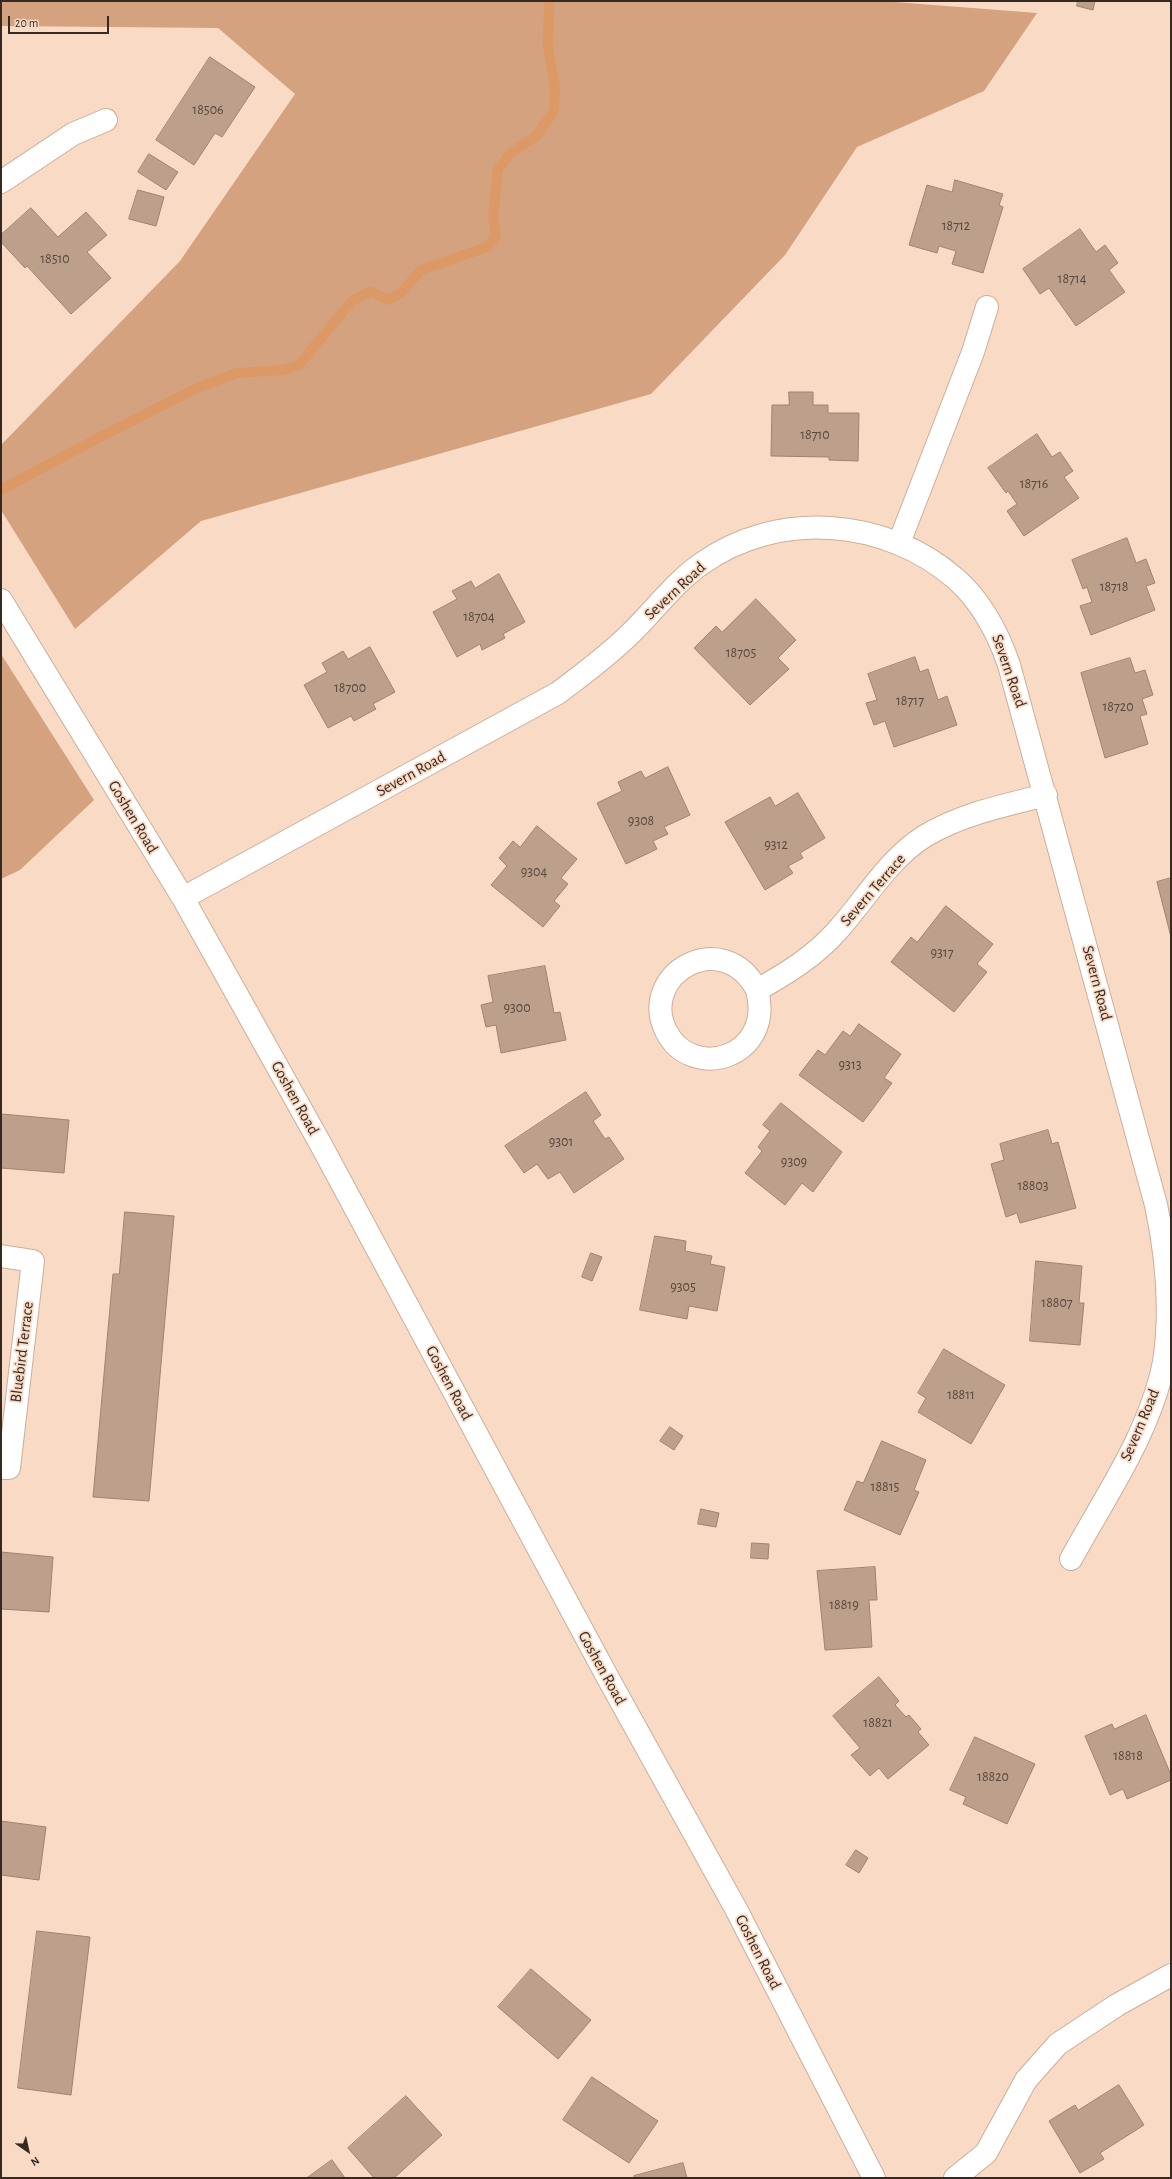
<!DOCTYPE html>
<style>
body{margin:0}
#map{position:relative;width:1172px;height:2179px;overflow:hidden;background:#f9dac4;font-family:"Alegreya Sans",sans-serif}
canvas{display:block}
.frame{position:absolute;inset:0;border:2px solid #352921;pointer-events:none}
.north{position:absolute;left:8px;top:2131px;width:40px;height:40px;-webkit-text-stroke:3px #f9dac4;paint-order:stroke;rotate:146deg;font-size:11px;font-weight:700;line-height:16px;text-align:center;color:#352921}
.north::after{content:'';display:block;margin:auto;width:14px;height:18px;background:#352921;clip-path:polygon(50% 0,100% 100%,50% 72%,0 100%)}
.scale{position:absolute;left:8px;top:16px;width:101px;height:18px;box-sizing:border-box;border:2px solid #352921;border-top:0;padding-left:5px;font-size:12px;line-height:14px;white-space:nowrap;color:#352921;-webkit-text-stroke:3px #f9dac4;paint-order:stroke}
</style>
<div id="map">
<canvas width="1172" height="2179"></canvas>
<div class="frame"></div>
<div class="north">N</div>
<div class="scale">20 m</div>
</div>
<script>
const context = document.querySelector('canvas').getContext('2d');
context.lineJoin = 'round';
function fillPath(path, color) {
  context.fillStyle = color;
  context.fill(path, 'evenodd');
}
function trace(path, color, width, dash) {
  context.strokeStyle = color;
  context.lineWidth = width;
  context.lineCap = dash ? 'butt' : 'round';
  context.setLineDash(dash || []);
  context.stroke(path);
}
function write(font, color, halo, rows, align = 'center') {
  context.font = font + ' "Alegreya Sans",sans-serif';
  context.lineWidth = 3.5;
  context.setLineDash([]);
  context.textBaseline = 'middle';
  context.strokeStyle = halo;
  context.fillStyle = color;
  for (const [text, x, y, turn = 0] of rows) {
    context.save();
    context.translate(x, y);
    context.rotate((+turn || 0) * Math.PI / 180);
    context.textAlign = isNaN(turn) ? turn : align;
    if (halo) context.strokeText(text, 0, 0);
    context.fillText(text, 0, 0);
    context.restore();
  }
}
fillPath(new Path2D(`
 M 1,1 L 882,1 L 1037,13 L 984,91 L 857,147 L 785,255 L 651,394 L 201,521 L 75,629 L 1,510 L 1,445 L 180,261 L 295,94 L 218,28 L 2,26 Z
 M 1,654 L 94,800 L 20,870 L 1,879 Z`), '#d4a27e');
trace(new Path2D(`
 M 1,490 L 100,437 L 199,387 L 237,373 L 283,370 L 299,365 L 352,301 L 371,291 L 387,300 L 401,293 L 421,270 L 487,247 L 496,236 L 493,217 L 498,169 L 511,153 L 536,136 L 554,111 L 555,88 L 548,47 L 549,1`), '#dc9966', 10);
const building = new Path2D(`
 M 1078,1 L 1095,1 L 1093,10 L 1077,6 Z
 M 210,57 L 255,87 L 222,137 L 215,133 L 194,165 L 156,140 Z
 M 149,154 L 178,172 L 166,190 L 138,172 Z
 M 955,180 L 1003,194 L 999,205 L 1003,207 L 983,273 L 952,264 L 956,251 L 939,246 L 937,253 L 909,245 L 927,185 L 952,192 Z
 M 138,190 L 164,197 L 156,226 L 129,219 Z
 M 31,208 L 58,237 L 86,212 L 107,235 L 87,252 L 111,278 L 71,314 L 27,266 L 25,268 L 1,242 L 1,235 Z
 M 1080,229 L 1096,252 L 1105,245 L 1118,263 L 1109,270 L 1125,292 L 1076,326 L 1049,288 L 1040,294 L 1023,269 Z
 M 789,392 L 813,392 L 813,405 L 828,405 L 828,413 L 859,413 L 858,461 L 829,460 L 829,457 L 771,456 L 772,405 L 789,405 Z
 M 1037,434 L 1052,457 L 1060,452 L 1073,471 L 1064,477 L 1079,498 L 1024,536 L 1007,511 L 1017,504 L 1008,491 L 1006,493 L 988,468 Z
 M 1127,538 L 1136,563 L 1146,559 L 1155,583 L 1146,586 L 1155,610 L 1091,635 L 1080,606 L 1092,602 L 1087,587 L 1083,589 L 1072,560 Z
 M 499,574 L 525,622 L 503,634 L 505,638 L 482,650 L 480,644 L 457,657 L 433,612 L 457,599 L 452,591 L 471,581 L 475,588 Z
 M 756,599 L 796,640 L 778,658 L 789,669 L 750,705 L 694,648 L 716,626 L 722,632 Z
 M 370,647 L 395,692 L 373,704 L 376,709 L 354,721 L 351,716 L 328,728 L 304,685 L 327,672 L 322,663 L 343,651 L 348,659 Z
 M 915,657 L 920,672 L 928,669 L 938,700 L 947,696 L 957,725 L 894,747 L 885,721 L 874,725 L 866,703 L 877,700 L 868,674 Z
 M 1130,658 L 1135,673 L 1145,670 L 1153,695 L 1142,699 L 1147,714 L 1140,716 L 1148,744 L 1105,758 L 1081,673 Z
 M 668,767 L 690,815 L 664,827 L 668,834 L 653,841 L 657,849 L 626,864 L 597,803 L 622,791 L 618,782 L 641,771 L 645,778 Z
 M 798,793 L 825,838 L 800,853 L 803,858 L 788,866 L 793,873 L 765,890 L 725,822 L 770,797 L 775,806 Z
 M 537,826 L 577,859 L 561,878 L 568,884 L 554,901 L 560,906 L 543,927 L 491,885 L 507,866 L 499,858 L 513,841 L 520,847 Z
 M 1171,878 L 1171,937 L 1157,882 Z
 M 946,906 L 993,944 L 977,964 L 987,972 L 954,1012 L 891,962 L 911,937 L 917,942 Z
 M 545,966 L 554,1013 L 560,1012 L 566,1040 L 501,1053 L 496,1025 L 486,1027 L 481,1005 L 493,1002 L 488,976 Z
 M 859,1024 L 901,1054 L 884,1078 L 892,1083 L 863,1122 L 799,1075 L 818,1050 L 825,1055 L 843,1031 L 850,1036 Z
 M 586,1092 L 601,1115 L 593,1121 L 605,1139 L 609,1137 L 624,1159 L 574,1193 L 560,1172 L 548,1179 L 537,1164 L 524,1173 L 505,1146 Z
 M 781,1103 L 842,1152 L 813,1192 L 802,1183 L 785,1205 L 745,1173 L 762,1151 L 758,1147 L 770,1131 L 763,1125 Z
 M 1,1114 L 69,1120 L 64,1173 L 1,1168 Z
 M 1048,1130 L 1052,1144 L 1058,1142 L 1076,1208 L 1020,1223 L 1017,1213 L 1006,1217 L 991,1164 L 1004,1160 L 1000,1144 Z
 M 125,1212 L 174,1216 L 149,1501 L 93,1497 L 113,1274 L 119,1274 Z
 M 655,1236 L 686,1241 L 685,1251 L 712,1256 L 710,1264 L 725,1267 L 717,1311 L 689,1306 L 687,1319 L 640,1310 Z
 M 591,1253 L 602,1257 L 592,1281 L 582,1277 Z
 M 1036,1261 L 1082,1266 L 1079,1303 L 1084,1303 L 1080,1345 L 1030,1341 Z
 M 944,1349 L 1005,1385 L 971,1444 L 918,1412 L 926,1398 L 918,1393 Z
 M 670,1427 L 683,1436 L 674,1450 L 660,1441 Z
 M 882,1441 L 926,1460 L 914,1490 L 919,1492 L 900,1535 L 844,1510 L 857,1481 L 863,1483 Z
 M 701,1509 L 719,1513 L 716,1527 L 698,1524 Z
 M 752,1543 L 769,1544 L 768,1559 L 751,1558 Z
 M 1,1552 L 53,1557 L 49,1612 L 1,1609 Z
 M 875,1567 L 877,1600 L 869,1600 L 872,1647 L 825,1650 L 817,1571 Z
 M 879,1677 L 899,1701 L 895,1705 L 906,1717 L 909,1715 L 921,1729 L 918,1732 L 929,1745 L 888,1779 L 879,1768 L 870,1776 L 851,1755 L 860,1748 L 833,1716 Z
 M 1146,1715 L 1171,1775 L 1171,1780 L 1127,1799 L 1123,1789 L 1110,1795 L 1085,1736 L 1112,1724 L 1114,1729 Z
 M 975,1737 L 1035,1764 L 1007,1824 L 963,1804 L 966,1797 L 950,1790 Z
 M 1,1821 L 46,1827 L 39,1880 L 1,1875 Z
 M 856,1850 L 868,1858 L 859,1873 L 846,1865 Z
 M 37,1931 L 90,1937 L 71,2095 L 18,2088 Z
 M 531,1969 L 591,2020 L 558,2059 L 498,2007 Z
 M 592,2077 L 658,2121 L 629,2163 L 563,2120 Z
 M 1119,2085 L 1144,2125 L 1100,2153 L 1104,2159 L 1080,2173 L 1049,2121 L 1075,2105 L 1078,2110 Z
 M 406,2096 L 442,2135 L 394,2178 L 374,2178 L 348,2148 Z
 M 332,2160 L 345,2178 L 307,2178 Z
 M 683,2163 L 687,2178 L 634,2178 L 634,2176 Z`);
fillPath(building, '#bda08b');
trace(building, '#9f836e', 1);
const minor = new Path2D(`
 M 1,182 L 73,134 L 106,120
 M 899,543 L 973,352 L 987,307
 M 1,600 L 183,898 L 320,1143 L 608,1678 L 736,1909 L 874,2178
 M 183,898 L 558,693 C 583,674 608,656 630,634 C 654,611 674,583 701,564 C 778,509 886,518 956,579 C 982,602 998,633 1009,665 L 1156,1205 C 1167,1257 1172,1309 1164,1362 C 1150,1433 1105,1497 1071,1559
 M 757,990 C 775,1057 692,1083 666,1031 C 638,974 723,925 757,990 C 786,974 815,956 837,931 C 866,899 888,859 925,836 C 961,814 1006,805 1046,795
 M 1,1256 L 33,1261 L 9,1468 L 1,1468
 M 955,2178 L 986,2153 L 1026,2080 L 1058,2044 L 1117,2005 L 1171,1975`);
trace(minor, '#ccae99', 24);
trace(minor, '#fff', 22);
write('14px', '#57473c', null, [
 ["18506",208,110],
 ["18712",956,226],
 ["18510",55,259],
 ["18714",1072,279],
 ["18710",815,435],
 ["18716",1034,484],
 ["18718",1114,587],
 ["18704",479,617],
 ["18705",741,653],
 ["18700",350,688],
 ["18717",910,701],
 ["18720",1118,707],
 ["9308",641,821],
 ["9312",776,845],
 ["9304",534,872],
 ["9317",942,953],
 ["9300",517,1008],
 ["9313",850,1065],
 ["9301",561,1142],
 ["9309",794,1162],
 ["18803",1033,1186],
 ["9305",683,1287],
 ["18807",1057,1303],
 ["18811",961,1395],
 ["18815",885,1487],
 ["18819",844,1605],
 ["18821",878,1723],
 ["18818",1128,1756],
 ["18820",993,1777]
]);
write('16px', '#352921', '#f9dac4', [
 ["Severn Road",675,591,-43],
 ["Severn Road",1009,671,71],
 ["Severn Road",411,774,-29],
 ["Goshen Road",133,817,59],
 ["Severn Terrace",873,890,-49],
 ["Severn Road",1097,983,75],
 ["Goshen Road",295,1098,61],
 ["Bluebird Terrace",22,1352,-83],
 ["Goshen Road",449,1383,62],
 ["Severn Road",1140,1425,-67],
 ["Goshen Road",602,1668,61],
 ["Goshen Road",758,1952,63]
]);
</script>
